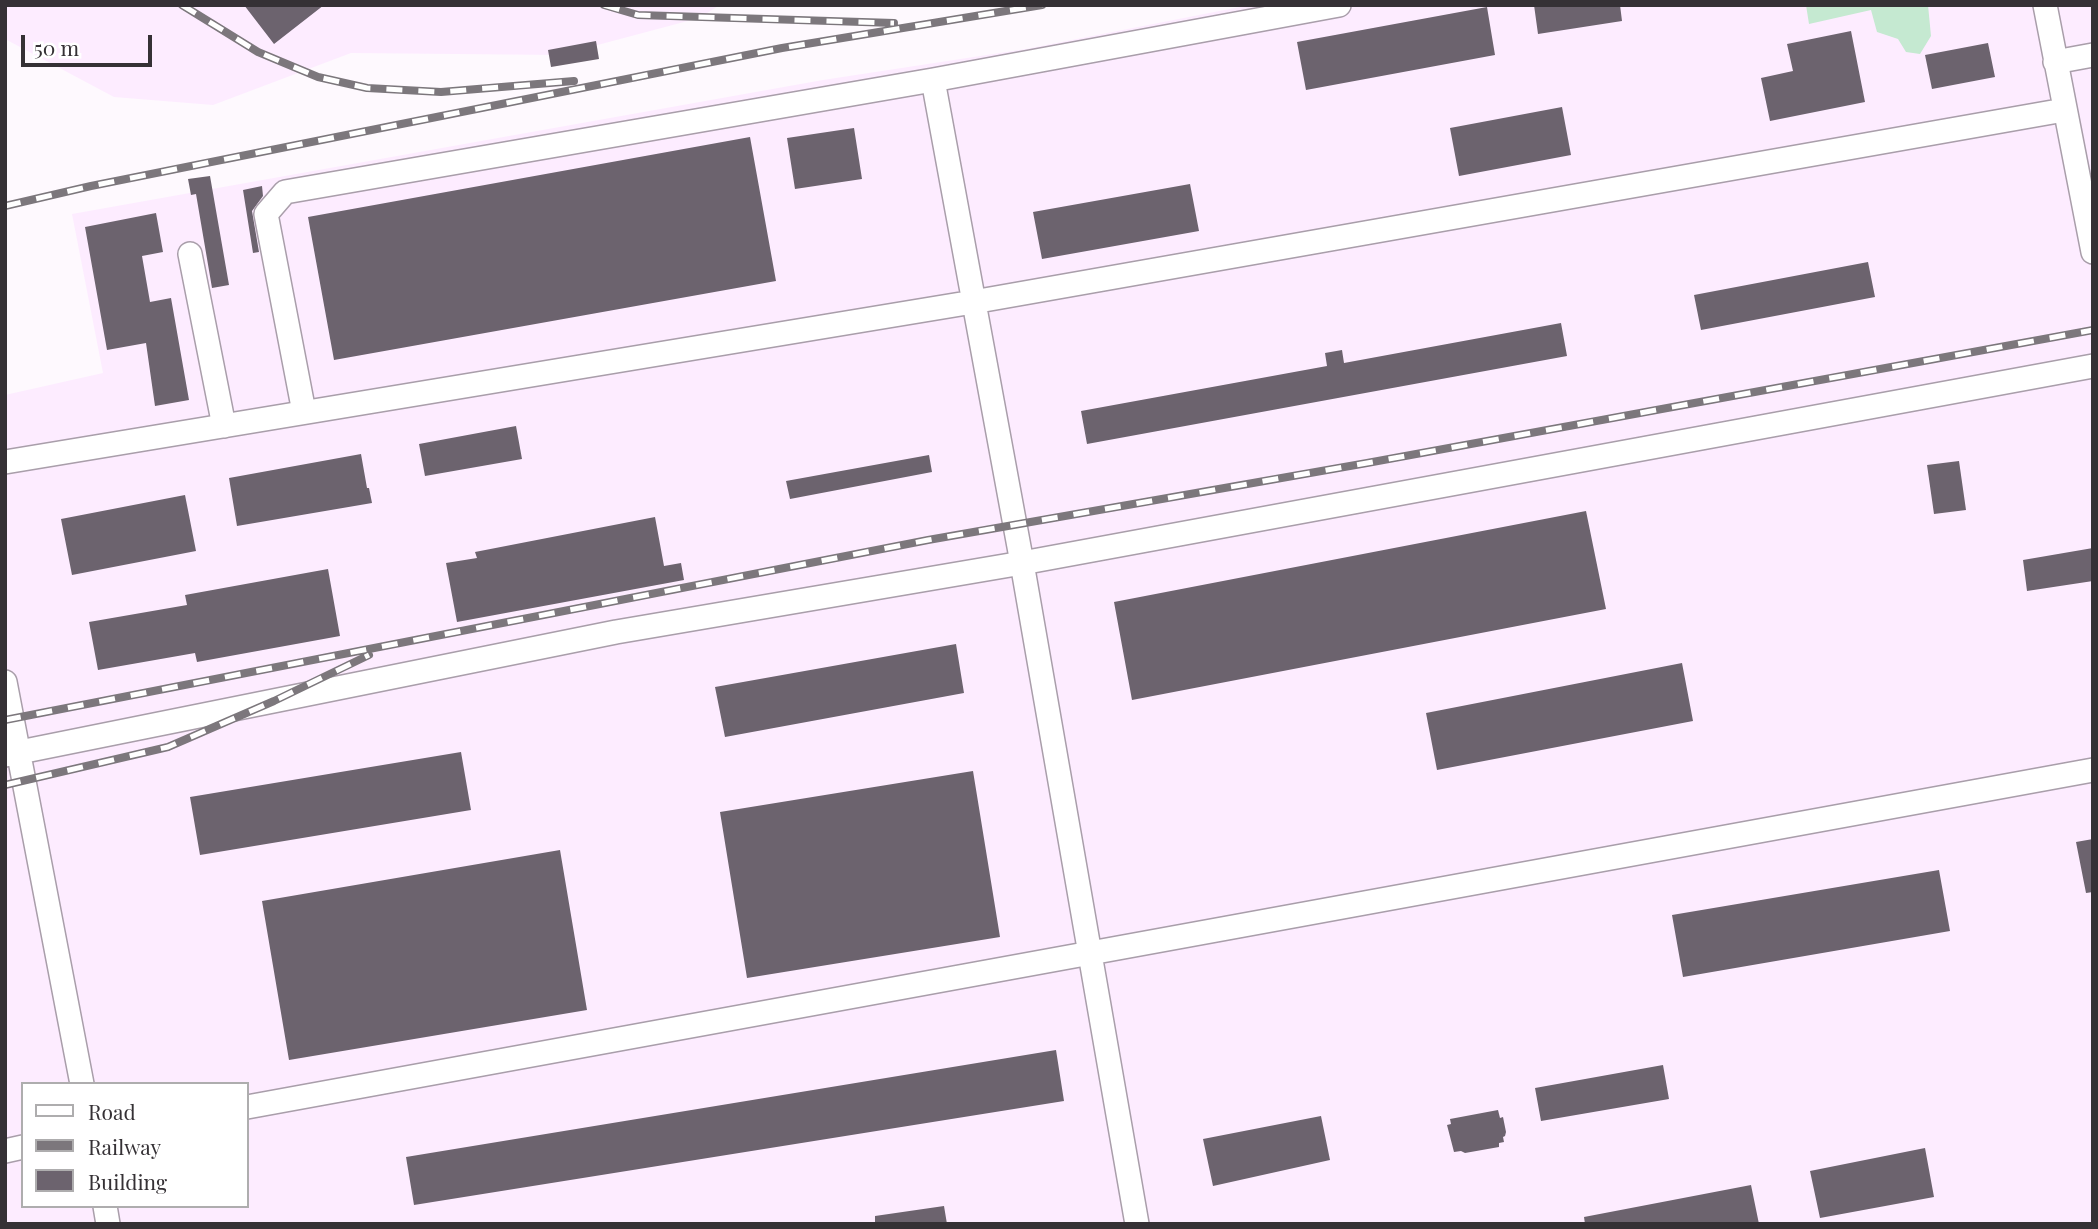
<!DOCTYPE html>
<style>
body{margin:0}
#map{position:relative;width:2098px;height:1229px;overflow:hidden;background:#fef9fe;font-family:"Playfair Display",serif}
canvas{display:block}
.frame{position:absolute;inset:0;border:7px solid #353135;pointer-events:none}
.legend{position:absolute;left:21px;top:1082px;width:228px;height:126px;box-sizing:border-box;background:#fff;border:2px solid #aeadae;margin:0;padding:9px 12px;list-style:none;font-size:21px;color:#353135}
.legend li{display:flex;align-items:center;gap:14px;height:35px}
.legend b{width:35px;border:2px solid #aeadae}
.scale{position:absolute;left:21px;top:35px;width:131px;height:32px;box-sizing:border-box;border:4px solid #353135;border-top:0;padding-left:9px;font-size:21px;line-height:24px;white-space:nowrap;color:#353135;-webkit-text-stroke:5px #fff;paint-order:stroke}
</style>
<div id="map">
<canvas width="2098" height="1229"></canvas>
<div class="frame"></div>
<ul class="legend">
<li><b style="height:9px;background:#fff"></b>Road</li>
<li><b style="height:9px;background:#7c777c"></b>Railway</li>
<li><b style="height:19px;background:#6c636e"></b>Building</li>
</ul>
<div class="scale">50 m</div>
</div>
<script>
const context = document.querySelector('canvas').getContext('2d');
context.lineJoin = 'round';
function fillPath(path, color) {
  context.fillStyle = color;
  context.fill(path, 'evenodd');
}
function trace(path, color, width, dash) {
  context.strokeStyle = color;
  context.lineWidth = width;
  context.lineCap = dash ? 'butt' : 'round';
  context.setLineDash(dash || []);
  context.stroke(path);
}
fillPath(new Path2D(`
 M 5,5 L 720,5 L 699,18 L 560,55 L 351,53 L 213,105 L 114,97 L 5,39 Z
 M 1250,5 L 2093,5 L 2093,1224 L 5,1224 L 5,395 L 103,373 L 72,214 L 823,80 L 1026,49 ZM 23,1084 L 247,1084 L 247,1206 L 23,1206 Z`), '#fdecff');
fillPath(new Path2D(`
 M 1806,5 L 1928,5 L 1931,36 L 1920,54 L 1906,52 L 1898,39 L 1877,32 L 1871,10 L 1809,24 Z`), '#c5e9d1');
fillPath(new Path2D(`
 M 244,5 L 324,5 L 274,44 Z
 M 1534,5 L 1620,5 L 1622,21 L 1538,34 Z
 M 1487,7 L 1495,55 L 1306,90 L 1297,42 Z
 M 1851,31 L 1865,102 L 1770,121 L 1761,78 L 1793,71 L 1787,44 Z
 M 596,41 L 599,59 L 551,67 L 548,50 Z
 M 1988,43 L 1995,77 L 1932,89 L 1925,55 Z
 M 1562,107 L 1571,155 L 1459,176 L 1450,128 Z
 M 854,128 L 862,179 L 795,189 L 787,138 Z
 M 750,137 L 776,281 L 334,360 L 308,217 Z
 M 210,176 L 229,285 L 212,288 L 196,194 L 191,195 L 188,179 Z
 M 1190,184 L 1199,231 L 1042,259 L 1033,212 Z
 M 262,186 L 263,196 L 252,211 L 259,252 L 253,253 L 243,190 Z
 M 156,213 L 163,252 L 142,256 L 150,302 L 171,298 L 189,400 L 155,406 L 146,343 L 107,350 L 85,227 Z
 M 1868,262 L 1875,297 L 1701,330 L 1694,295 Z
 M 1561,323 L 1567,356 L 1087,444 L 1081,411 L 1327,366 L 1325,353 L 1342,350 L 1344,363 Z
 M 516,426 L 522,459 L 425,476 L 419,444 Z
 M 361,454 L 367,488 L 369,488 L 372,503 L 237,526 L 229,478 Z
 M 929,455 L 932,472 L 790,499 L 786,481 Z
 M 1959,461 L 1966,510 L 1934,514 L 1927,465 Z
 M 185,495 L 196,551 L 72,575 L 61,519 Z
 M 1586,511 L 1606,609 L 1132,700 L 1114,602 Z
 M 655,517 L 664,566 L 681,563 L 684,580 L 457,622 L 446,563 L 477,558 L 475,552 Z
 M 2093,548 L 2093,581 L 2027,591 L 2023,560 Z
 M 328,569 L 340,636 L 197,662 L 195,653 L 98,670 L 89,622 L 187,605 L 185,595 Z
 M 956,644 L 964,693 L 725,737 L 715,687 Z
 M 1682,663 L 1693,721 L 1437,770 L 1426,713 Z
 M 461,752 L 471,810 L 200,855 L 190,797 Z
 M 973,771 L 1000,937 L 747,978 L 720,812 Z
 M 2093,839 L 2093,892 L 2086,893 L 2076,842 Z
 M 560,850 L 587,1010 L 289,1060 L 262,901 Z
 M 1939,870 L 1950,931 L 1683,977 L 1672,915 Z
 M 1056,1050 L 1064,1101 L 414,1205 L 406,1157 Z
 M 1663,1065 L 1669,1099 L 1541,1121 L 1535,1088 Z
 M 1498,1110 L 1500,1118 L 1503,1117 L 1506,1132 L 1505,1136 L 1503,1137 L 1504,1142 L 1499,1143 L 1499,1147 L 1465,1153 L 1461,1151 L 1454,1152 L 1447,1125 L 1451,1124 L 1450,1119 Z
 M 1321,1116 L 1330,1160 L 1213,1186 L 1203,1139 Z
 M 1925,1148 L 1934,1197 L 1820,1218 L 1810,1171 Z
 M 1751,1185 L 1759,1224 L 1585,1224 L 1584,1217 Z
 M 944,1206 L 947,1224 L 875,1224 L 875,1216 Z`), '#6c636e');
const minor = new Path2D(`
 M 2045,5 L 2093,252
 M 2055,62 L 2093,55
 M 933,80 L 1022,563 L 1137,1224
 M 190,254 L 224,426
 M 304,412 L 266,214 L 285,192 L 933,80 L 1339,5
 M 5,462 L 973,302 L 2064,110
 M 5,682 L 82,1084
 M 5,755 L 616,632 L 1022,563 L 2093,366
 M 247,1107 L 2093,770
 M 5,1151 L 23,1147
 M 105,1206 L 108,1224`);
trace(minor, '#a99eaa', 26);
trace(minor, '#fff', 23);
const rail = new Path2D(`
 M 182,5 L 258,52 L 318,77 L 367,88 L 441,92 L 574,81
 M 604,5 L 638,15 L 894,23
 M 5,206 L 91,186 L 782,48 L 1042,5
 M 5,720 L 928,540 L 1367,463 L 2093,330
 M 5,785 L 168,747 L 274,701 L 369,655`);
trace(rail, '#7c777c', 8);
trace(rail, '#fff', 5, [16]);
</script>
